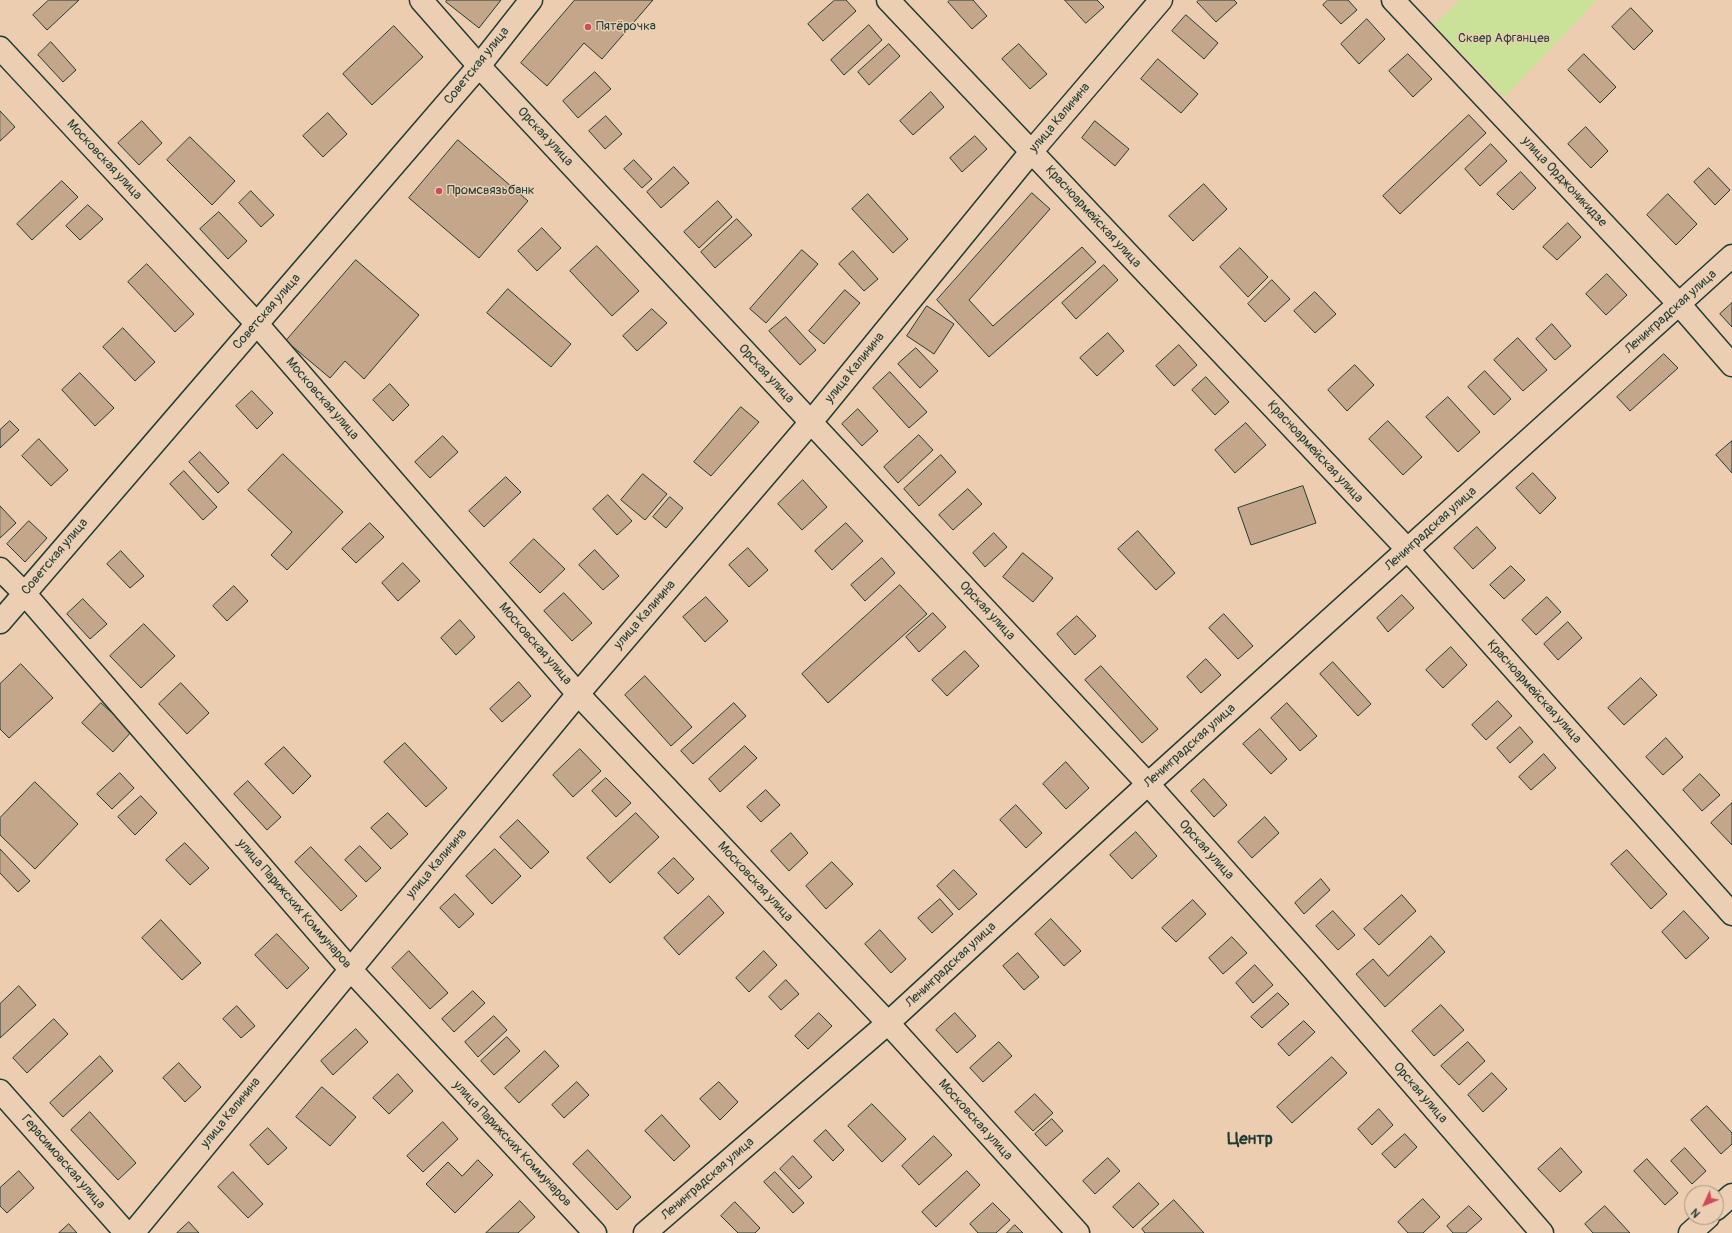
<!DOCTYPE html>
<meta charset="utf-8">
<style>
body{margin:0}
#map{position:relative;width:1732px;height:1233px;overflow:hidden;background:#edcdb0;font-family:Pangolin,sans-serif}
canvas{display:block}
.north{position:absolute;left:1684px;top:1185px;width:40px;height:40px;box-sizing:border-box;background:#eccfb3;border:1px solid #9a9580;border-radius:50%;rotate:226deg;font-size:11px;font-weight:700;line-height:16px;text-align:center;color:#1f3d34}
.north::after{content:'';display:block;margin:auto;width:14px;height:18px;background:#d1495b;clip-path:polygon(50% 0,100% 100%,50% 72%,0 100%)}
</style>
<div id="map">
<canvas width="1732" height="1233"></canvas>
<div class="north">N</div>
</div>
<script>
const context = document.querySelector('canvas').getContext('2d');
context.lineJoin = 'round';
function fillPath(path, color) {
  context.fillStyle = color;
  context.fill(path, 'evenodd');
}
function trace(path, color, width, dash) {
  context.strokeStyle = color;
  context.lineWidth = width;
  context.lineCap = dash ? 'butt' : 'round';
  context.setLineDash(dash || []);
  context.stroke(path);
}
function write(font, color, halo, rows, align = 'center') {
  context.font = font + ' Pangolin,sans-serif';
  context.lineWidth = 3;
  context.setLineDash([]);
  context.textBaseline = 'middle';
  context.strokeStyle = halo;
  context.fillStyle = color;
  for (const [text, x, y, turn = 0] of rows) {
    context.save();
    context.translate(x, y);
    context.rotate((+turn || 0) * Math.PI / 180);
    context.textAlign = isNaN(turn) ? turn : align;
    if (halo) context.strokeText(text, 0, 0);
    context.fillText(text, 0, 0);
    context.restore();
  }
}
fillPath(new Path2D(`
 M 1460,0 L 1597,0 L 1505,97 L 1434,25 Z`), '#cae298');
const building = new Path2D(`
 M 49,0 L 79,0 L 47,30 L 33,15 Z
 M 447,0 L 501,0 L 479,28 L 446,2 Z
 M 575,0 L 653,0 L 602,59 L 584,43 L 547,86 L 521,63 Z
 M 835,0 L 846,0 L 856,11 L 823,41 L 808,24 Z
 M 950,0 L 973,0 L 987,16 L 972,29 L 948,2 Z
 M 1065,0 L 1097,0 L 1104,7 L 1086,23 Z
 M 1199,0 L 1234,0 L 1237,3 L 1216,22 L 1197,2 Z
 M 1328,0 L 1348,0 L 1357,10 L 1341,24 L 1323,5 Z
 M 1631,8 L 1653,31 L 1634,50 L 1612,27 Z
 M 1186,15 L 1218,43 L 1204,59 L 1172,31 Z
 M 1367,19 L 1385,39 L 1359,64 L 1341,44 Z
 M 869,25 L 882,40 L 844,75 L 831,60 Z
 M 394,26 L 423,57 L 372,105 L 343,74 Z
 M 51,42 L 76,70 L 63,82 L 38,55 Z
 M 889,44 L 900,56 L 869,85 L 858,72 Z
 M 1019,44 L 1047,74 L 1030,89 L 1002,59 Z
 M 1408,54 L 1432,79 L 1413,97 L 1389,71 Z
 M 1584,54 L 1616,87 L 1600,103 L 1568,70 Z
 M 1158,59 L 1198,94 L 1181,113 L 1141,79 Z
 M 595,72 L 611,89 L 578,118 L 563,101 Z
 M 931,92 L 944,107 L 913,135 L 900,121 Z
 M 0,111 L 15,127 L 0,141 Z
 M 328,113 L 347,134 L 323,157 L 303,136 Z
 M 1469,115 L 1486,133 L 1400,214 L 1383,196 Z
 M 606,116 L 622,134 L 605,149 L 589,131 Z
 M 142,121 L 162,143 L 139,165 L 118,143 Z
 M 1095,121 L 1129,149 L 1115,166 L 1082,138 Z
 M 1586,127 L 1608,151 L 1591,168 L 1568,144 Z
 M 975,136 L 987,149 L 962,172 L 950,158 Z
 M 190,137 L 235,181 L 212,205 L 167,160 Z
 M 458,140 L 528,201 L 479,258 L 409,198 Z
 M 1491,144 L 1507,161 L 1480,186 L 1465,169 Z
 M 634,160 L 652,179 L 642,188 L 624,169 Z
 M 674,167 L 689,183 L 661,208 L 647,192 Z
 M 1709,168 L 1730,190 L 1715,205 L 1694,182 Z
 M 1521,172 L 1536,188 L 1513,210 L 1497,194 Z
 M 62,181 L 78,197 L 32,240 L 17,224 Z
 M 1204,184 L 1227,209 L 1193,241 L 1169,216 Z
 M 251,191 L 274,215 L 261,227 L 239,203 Z
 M 1032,193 L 1050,209 L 969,300 L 993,326 L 1082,247 L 1096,262 L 989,357 L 937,300 Z
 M 868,194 L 908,239 L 893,253 L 852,209 Z
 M 1668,194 L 1697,224 L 1676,245 L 1647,215 Z
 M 718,201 L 732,217 L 699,248 L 684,232 Z
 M 88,205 L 103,219 L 80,240 L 66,226 Z
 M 219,212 L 247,241 L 228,259 L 200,229 Z
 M 737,219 L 752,235 L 715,268 L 701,252 Z
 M 1568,223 L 1581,237 L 1557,260 L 1543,247 Z
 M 542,228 L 561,248 L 537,271 L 518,251 Z
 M 597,246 L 639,291 L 612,316 L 570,271 Z
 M 1240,248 L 1268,277 L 1248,297 L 1220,267 Z
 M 802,250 L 818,264 L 766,323 L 750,309 Z
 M 853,251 L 878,279 L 864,291 L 839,264 Z
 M 356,260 L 419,315 L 364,379 L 345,361 L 330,378 L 286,341 Z
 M 147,264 L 194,314 L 175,332 L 128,282 Z
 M 1104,265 L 1118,280 L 1076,319 L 1062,303 Z
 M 1607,274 L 1627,295 L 1606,315 L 1586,294 Z
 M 1272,280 L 1290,299 L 1265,322 L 1248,304 Z
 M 508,289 L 571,344 L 551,367 L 487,313 Z
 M 845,290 L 860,303 L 824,344 L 809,331 Z
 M 1315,292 L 1336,314 L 1315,333 L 1294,311 Z
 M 1732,303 L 1732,327 L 1720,314 Z
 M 927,306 L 954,324 L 934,354 L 907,336 Z
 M 652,309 L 667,323 L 637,351 L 623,336 Z
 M 786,317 L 816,350 L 800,365 L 769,331 Z
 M 1552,324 L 1571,346 L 1555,360 L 1536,339 Z
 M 123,328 L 155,362 L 135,381 L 103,347 Z
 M 1108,333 L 1124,351 L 1097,376 L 1080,358 Z
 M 1518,338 L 1547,370 L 1523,391 L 1494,360 Z
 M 1179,345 L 1197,365 L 1174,386 L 1156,366 Z
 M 916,348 L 938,371 L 920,388 L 898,364 Z
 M 1664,354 L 1678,368 L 1630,411 L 1617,397 Z
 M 1355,365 L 1374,385 L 1347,411 L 1328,390 Z
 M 1485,371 L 1511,399 L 1494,415 L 1468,387 Z
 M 890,372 L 927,412 L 909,428 L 873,388 Z
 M 80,373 L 114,408 L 95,426 L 62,390 Z
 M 1206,377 L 1229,402 L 1215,415 L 1192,390 Z
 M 390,384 L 409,405 L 393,421 L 373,400 Z
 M 252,391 L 273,413 L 257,429 L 236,406 Z
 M 1448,397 L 1480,432 L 1458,452 L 1426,417 Z
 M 741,407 L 759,422 L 711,476 L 694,462 Z
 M 858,409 L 878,431 L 862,446 L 842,424 Z
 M 10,421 L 19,430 L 0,448 L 0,430 Z
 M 1388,421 L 1422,457 L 1403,475 L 1369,439 Z
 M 1246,423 L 1266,445 L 1235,473 L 1215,450 Z
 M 919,435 L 933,450 L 898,483 L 884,467 Z
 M 443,436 L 458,452 L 430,478 L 415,462 Z
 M 39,439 L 68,470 L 51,486 L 22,456 Z
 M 1732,441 L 1732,473 L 1716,455 Z
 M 200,452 L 229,483 L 218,493 L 189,462 Z
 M 283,454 L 343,512 L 287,570 L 271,555 L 292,532 L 248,490 Z
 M 941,455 L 956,472 L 919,506 L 904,489 Z
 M 184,471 L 217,507 L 203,520 L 170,484 Z
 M 1533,473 L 1556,498 L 1540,514 L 1516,488 Z
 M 643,474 L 667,494 L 645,520 L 621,500 Z
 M 506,477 L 521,492 L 484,527 L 469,511 Z
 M 803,480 L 827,507 L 802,530 L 778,504 Z
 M 1303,486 L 1316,523 L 1251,545 L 1238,508 Z
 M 968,489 L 982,504 L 953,530 L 939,515 Z
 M 608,495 L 632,521 L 617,535 L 593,509 Z
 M 670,497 L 683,508 L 666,528 L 653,517 Z
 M 0,506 L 16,523 L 0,538 Z
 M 29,521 L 47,538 L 25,562 L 7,544 Z
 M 370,523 L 384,537 L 356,563 L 342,549 Z
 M 846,523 L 863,541 L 832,570 L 815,551 Z
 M 1477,527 L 1496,548 L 1473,569 L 1454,548 Z
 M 1138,531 L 1175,573 L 1156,590 L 1118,549 Z
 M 994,533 L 1007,547 L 985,567 L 973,553 Z
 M 534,539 L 565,569 L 540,593 L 510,563 Z
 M 748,548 L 768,570 L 749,587 L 729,565 Z
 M 595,550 L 619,576 L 603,590 L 579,565 Z
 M 121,551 L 144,576 L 130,588 L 107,564 Z
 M 1023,553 L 1053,578 L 1033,602 L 1003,577 Z
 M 882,558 L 895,573 L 865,601 L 851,585 Z
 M 403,563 L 420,581 L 398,601 L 382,583 Z
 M 1511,566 L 1525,580 L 1504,599 L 1490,585 Z
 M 900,585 L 927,614 L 828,703 L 802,674 Z
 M 234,586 L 248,601 L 227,621 L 213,606 Z
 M 564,593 L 592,623 L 572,641 L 544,611 Z
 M 1402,595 L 1414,608 L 1388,632 L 1377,618 Z
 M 706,597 L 728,621 L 705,642 L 683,617 Z
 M 1547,597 L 1561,612 L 1536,635 L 1522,620 Z
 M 83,599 L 107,624 L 90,639 L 67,614 Z
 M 933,613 L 946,627 L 919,652 L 906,637 Z
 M 1224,614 L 1253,646 L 1238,659 L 1209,628 Z
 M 1077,616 L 1096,636 L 1075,655 L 1057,634 Z
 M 460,620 L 475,637 L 456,655 L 441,638 Z
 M 1568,622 L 1582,638 L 1558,660 L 1544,644 Z
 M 144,624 L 175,656 L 141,688 L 110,656 Z
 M 1451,647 L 1467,665 L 1443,688 L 1426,670 Z
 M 965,651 L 979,666 L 947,696 L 932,680 Z
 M 1206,659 L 1221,675 L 1201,693 L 1187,677 Z
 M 1333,662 L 1371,704 L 1358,716 L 1320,674 Z
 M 21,664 L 53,698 L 9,738 L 0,729 L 0,684 Z
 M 1101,666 L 1158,729 L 1142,743 L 1085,680 Z
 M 645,676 L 692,727 L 671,746 L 625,695 Z
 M 1641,678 L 1657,695 L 1624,725 L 1608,708 Z
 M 519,682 L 531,696 L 502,722 L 490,709 Z
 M 181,683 L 209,713 L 187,734 L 159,704 Z
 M 1498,701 L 1512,716 L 1486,740 L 1472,725 Z
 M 101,703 L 132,731 L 113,752 L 82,723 Z
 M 734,703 L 746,716 L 693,764 L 681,751 Z
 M 1287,703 L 1317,736 L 1300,751 L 1271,718 Z
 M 1520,727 L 1533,742 L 1510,763 L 1497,748 Z
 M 1260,729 L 1287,759 L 1271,774 L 1243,744 Z
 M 1666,738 L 1683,757 L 1663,775 L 1646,757 Z
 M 405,743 L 447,788 L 426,807 L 384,762 Z
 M 745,746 L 757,758 L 720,792 L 709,779 Z
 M 284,747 L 311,776 L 293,794 L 265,764 Z
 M 580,749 L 601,771 L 573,797 L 553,775 Z
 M 1544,754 L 1556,768 L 1531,790 L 1519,777 Z
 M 1066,762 L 1089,788 L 1066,809 L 1043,784 Z
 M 120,773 L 134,788 L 112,809 L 97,794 Z
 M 1700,774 L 1720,795 L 1702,811 L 1683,790 Z
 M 606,778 L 631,803 L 616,817 L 592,791 Z
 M 1204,779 L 1227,805 L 1214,817 L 1191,791 Z
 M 248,781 L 281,817 L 267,830 L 234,794 Z
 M 35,782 L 78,824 L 35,869 L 0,835 L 0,818 Z
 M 766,790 L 780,805 L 761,822 L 747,807 Z
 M 141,796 L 157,813 L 135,835 L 118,817 Z
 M 1732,803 L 1732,845 L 1711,823 Z
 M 1016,805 L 1042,833 L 1026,848 L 1000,820 Z
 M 388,813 L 408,834 L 391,849 L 371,828 Z
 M 636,813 L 659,837 L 610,883 L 587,858 Z
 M 1265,817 L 1279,833 L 1252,858 L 1238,842 Z
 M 518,820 L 549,852 L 531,869 L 500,837 Z
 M 1136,832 L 1157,856 L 1132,879 L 1110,855 Z
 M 791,833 L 808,853 L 789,871 L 771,851 Z
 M 185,843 L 209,868 L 190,885 L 166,860 Z
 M 360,846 L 381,868 L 366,882 L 345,860 Z
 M 311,847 L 357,896 L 341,911 L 295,862 Z
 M 0,849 L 30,881 L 18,892 L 0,873 Z
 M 495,849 L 521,876 L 492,904 L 466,876 Z
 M 1627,850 L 1667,894 L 1651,909 L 1611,864 Z
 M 674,858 L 694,879 L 678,894 L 658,873 Z
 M 832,862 L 853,884 L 826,909 L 806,886 Z
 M 954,870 L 977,894 L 959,910 L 937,886 Z
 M 1321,879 L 1330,890 L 1304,914 L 1295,903 Z
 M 455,894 L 474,914 L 459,928 L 440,908 Z
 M 1402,895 L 1416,911 L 1379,945 L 1364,929 Z
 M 709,896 L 724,913 L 679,955 L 664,938 Z
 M 940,899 L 953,914 L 932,933 L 918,918 Z
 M 1193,900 L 1206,914 L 1176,942 L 1162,928 Z
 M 1333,911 L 1355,935 L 1338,950 L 1316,926 Z
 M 1684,911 L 1709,938 L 1686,959 L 1662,932 Z
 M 1051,919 L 1081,951 L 1064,966 L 1035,934 Z
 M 161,920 L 201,963 L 182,980 L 142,938 Z
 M 880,930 L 906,959 L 891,973 L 865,944 Z
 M 277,934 L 309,968 L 287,989 L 255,955 Z
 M 1431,936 L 1445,952 L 1385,1007 L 1356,974 L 1373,959 L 1388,976 Z
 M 1232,937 L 1247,953 L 1223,974 L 1209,958 Z
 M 409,951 L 448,993 L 430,1009 L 392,968 Z
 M 764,951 L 777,965 L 749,992 L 736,978 Z
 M 1018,953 L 1039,977 L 1024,990 L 1003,966 Z
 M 1255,965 L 1273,985 L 1253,1003 L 1236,983 Z
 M 786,980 L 799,994 L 781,1010 L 769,997 Z
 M 19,986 L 36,1005 L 0,1038 L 0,1004 Z
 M 473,991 L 485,1003 L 454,1032 L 442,1019 Z
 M 1278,993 L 1289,1004 L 1262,1028 L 1251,1017 Z
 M 1441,1005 L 1464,1030 L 1434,1056 L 1412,1031 Z
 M 237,1006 L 255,1026 L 241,1038 L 223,1019 Z
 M 819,1013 L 832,1026 L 808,1049 L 795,1036 Z
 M 955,1013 L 976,1036 L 957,1053 L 936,1030 Z
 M 494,1016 L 507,1030 L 478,1057 L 465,1042 Z
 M 54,1019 L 68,1034 L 27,1073 L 13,1058 Z
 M 1304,1021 L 1315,1032 L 1289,1056 L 1278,1044 Z
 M 356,1029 L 368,1042 L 333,1075 L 321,1061 Z
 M 507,1037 L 520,1051 L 494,1075 L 481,1061 Z
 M 999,1042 L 1012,1056 L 983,1082 L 970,1068 Z
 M 1468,1042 L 1485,1061 L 1459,1085 L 1441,1066 Z
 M 545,1051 L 559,1066 L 519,1103 L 505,1088 Z
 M 100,1056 L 113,1071 L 63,1117 L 50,1103 Z
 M 1332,1057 L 1347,1073 L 1292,1123 L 1277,1107 Z
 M 179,1063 L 201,1087 L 185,1102 L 163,1078 Z
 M 1492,1073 L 1507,1089 L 1483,1112 L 1468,1095 Z
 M 398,1074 L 413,1091 L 389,1114 L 373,1098 Z
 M 577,1082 L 589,1095 L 564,1118 L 552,1105 Z
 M 719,1082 L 738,1102 L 720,1120 L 700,1099 Z
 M 322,1087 L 356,1117 L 330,1146 L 296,1117 Z
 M 1035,1094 L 1053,1113 L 1033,1131 L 1015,1112 Z
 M 872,1104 L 906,1139 L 882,1162 L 848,1126 Z
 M 1707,1106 L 1732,1133 L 1732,1144 L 1721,1154 L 1691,1120 Z
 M 1379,1109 L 1393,1125 L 1372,1145 L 1358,1129 Z
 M 90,1112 L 136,1163 L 118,1180 L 71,1130 Z
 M 662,1115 L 690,1146 L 674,1161 L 645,1131 Z
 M 1052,1119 L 1063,1131 L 1046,1146 L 1035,1134 Z
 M 443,1122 L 458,1139 L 423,1172 L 407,1156 Z
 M 268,1128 L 287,1148 L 268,1165 L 250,1145 Z
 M 826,1130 L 844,1150 L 833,1161 L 814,1141 Z
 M 1405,1134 L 1417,1147 L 1395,1168 L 1382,1154 Z
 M 934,1136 L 952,1155 L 919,1185 L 902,1166 Z
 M 1561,1148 L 1582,1172 L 1560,1192 L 1538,1169 Z
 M 1685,1148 L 1706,1171 L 1692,1184 L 1671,1161 Z
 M 588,1150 L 631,1197 L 617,1210 L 573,1164 Z
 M 793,1156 L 812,1177 L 799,1189 L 780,1169 Z
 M 1108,1158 L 1120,1171 L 1095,1194 L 1083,1181 Z
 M 1647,1159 L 1678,1193 L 1665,1205 L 1634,1171 Z
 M 478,1160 L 493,1175 L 455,1213 L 426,1184 L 448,1162 L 462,1176 Z
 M 19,1171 L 34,1188 L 7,1213 L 0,1206 L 0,1188 Z
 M 967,1171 L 980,1185 L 936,1227 L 922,1212 Z
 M 233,1172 L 263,1204 L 248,1218 L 218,1187 Z
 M 775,1172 L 804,1203 L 793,1213 L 764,1182 Z
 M 1139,1183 L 1159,1204 L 1133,1228 L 1113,1207 Z
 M 1423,1199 L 1440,1217 L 1423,1233 L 1408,1233 L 1398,1222 Z
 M 1174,1200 L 1204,1233 L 1145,1233 L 1142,1229 Z
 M 520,1201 L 535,1217 L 518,1233 L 486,1233 Z
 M 735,1202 L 760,1228 L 755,1233 L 738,1233 L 721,1216 Z
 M 993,1203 L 1010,1220 L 996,1233 L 978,1233 L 970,1224 Z
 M 1469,1206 L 1482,1219 L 1466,1233 L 1453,1233 L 1447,1226 Z
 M 1605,1206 L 1630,1233 L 1593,1233 L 1585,1224 Z
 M 189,1222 L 199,1233 L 177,1233 Z
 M 69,1224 L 77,1233 L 59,1233 Z
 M 1015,1225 L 1023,1233 L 1007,1233 Z`);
fillPath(building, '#c4a78a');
trace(building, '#1f3d34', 1);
const street = new Path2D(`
 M 421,0 L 479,66 L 1148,784 L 1313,969 L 1542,1233
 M 888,0 L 1408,550 L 1732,914
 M 1393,0 L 1679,304 L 1732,365
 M 0,569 L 24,593 L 350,969 L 595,1233
 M 0,1091 L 126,1233
 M 1716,1209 L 1732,1195
 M 133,1233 L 578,694 L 811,422 L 1031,152 L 1161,0
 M 645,1233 L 888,1023 L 1148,784 L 1732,256
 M 1690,1233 L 1708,1217`);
const secondary = new Path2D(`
 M 0,48 L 257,324 L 578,694 L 888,1023 L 1078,1233
 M 0,622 L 479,66 L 531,0`);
trace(street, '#1f3d34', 25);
trace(secondary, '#1f3d34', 25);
trace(street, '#eccfb3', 22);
trace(secondary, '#eccfb3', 22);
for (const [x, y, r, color] of [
 [588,27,4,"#d1495b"],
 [439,191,4,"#d1495b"]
]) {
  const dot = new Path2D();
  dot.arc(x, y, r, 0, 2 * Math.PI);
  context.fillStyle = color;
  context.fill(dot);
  trace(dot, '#eccfb3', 1.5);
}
write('13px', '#1f3d34', '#eccfb3', [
 ["Пятёрочка",596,27],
 ["Промсвязьбанк",447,191]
], 'left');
write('13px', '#284539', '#eccfb3', [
 ["Сквер Афганцев",1504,39]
]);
write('13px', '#1f3d34', '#eccfb3', [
 ["Советская улица",477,66,-51],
 ["улица Калинина",1060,118,-50],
 ["Орская улица",545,137,47],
 ["Московская улица",104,160,47],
 ["улица Орджоникидзе",1564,182,47],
 ["Красноармейская улица",1093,217,47],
 ["Советская улица",267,312,-49],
 ["Ленинградская улица",1671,312,-42],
 ["улица Калинина",855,368,-51],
 ["Орская улица",766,374,47],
 ["Московская улица",322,399,49],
 ["Красноармейская улица",1315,452,47],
 ["Ленинградская улица",1431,529,-42],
 ["Советская улица",55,557,-50],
 ["Орская улица",987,611,47],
 ["улица Калинина",645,615,-49],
 ["Московская улица",535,644,49],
 ["Красноармейская улица",1534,692,48],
 ["Ленинградская улица",1190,746,-42],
 ["Орская улица",1206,850,48],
 ["улица Калинина",437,864,-50],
 ["Московская улица",755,882,47],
 ["улица Парижских Коммунаров",294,904,49],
 ["Ленинградская улица",951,965,-43],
 ["Орская улица",1420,1093,49],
 ["улица Калинина",231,1113,-51],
 ["Московская улица",975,1120,48],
 ["улица Парижских Коммунаров",512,1144,47],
 ["Герасимовская улица",63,1162,49],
 ["Ленинградская улица",708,1179,-41]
]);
write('bold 17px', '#1f3d34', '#eccfb3', [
 ["Центр",1250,1140]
]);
</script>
